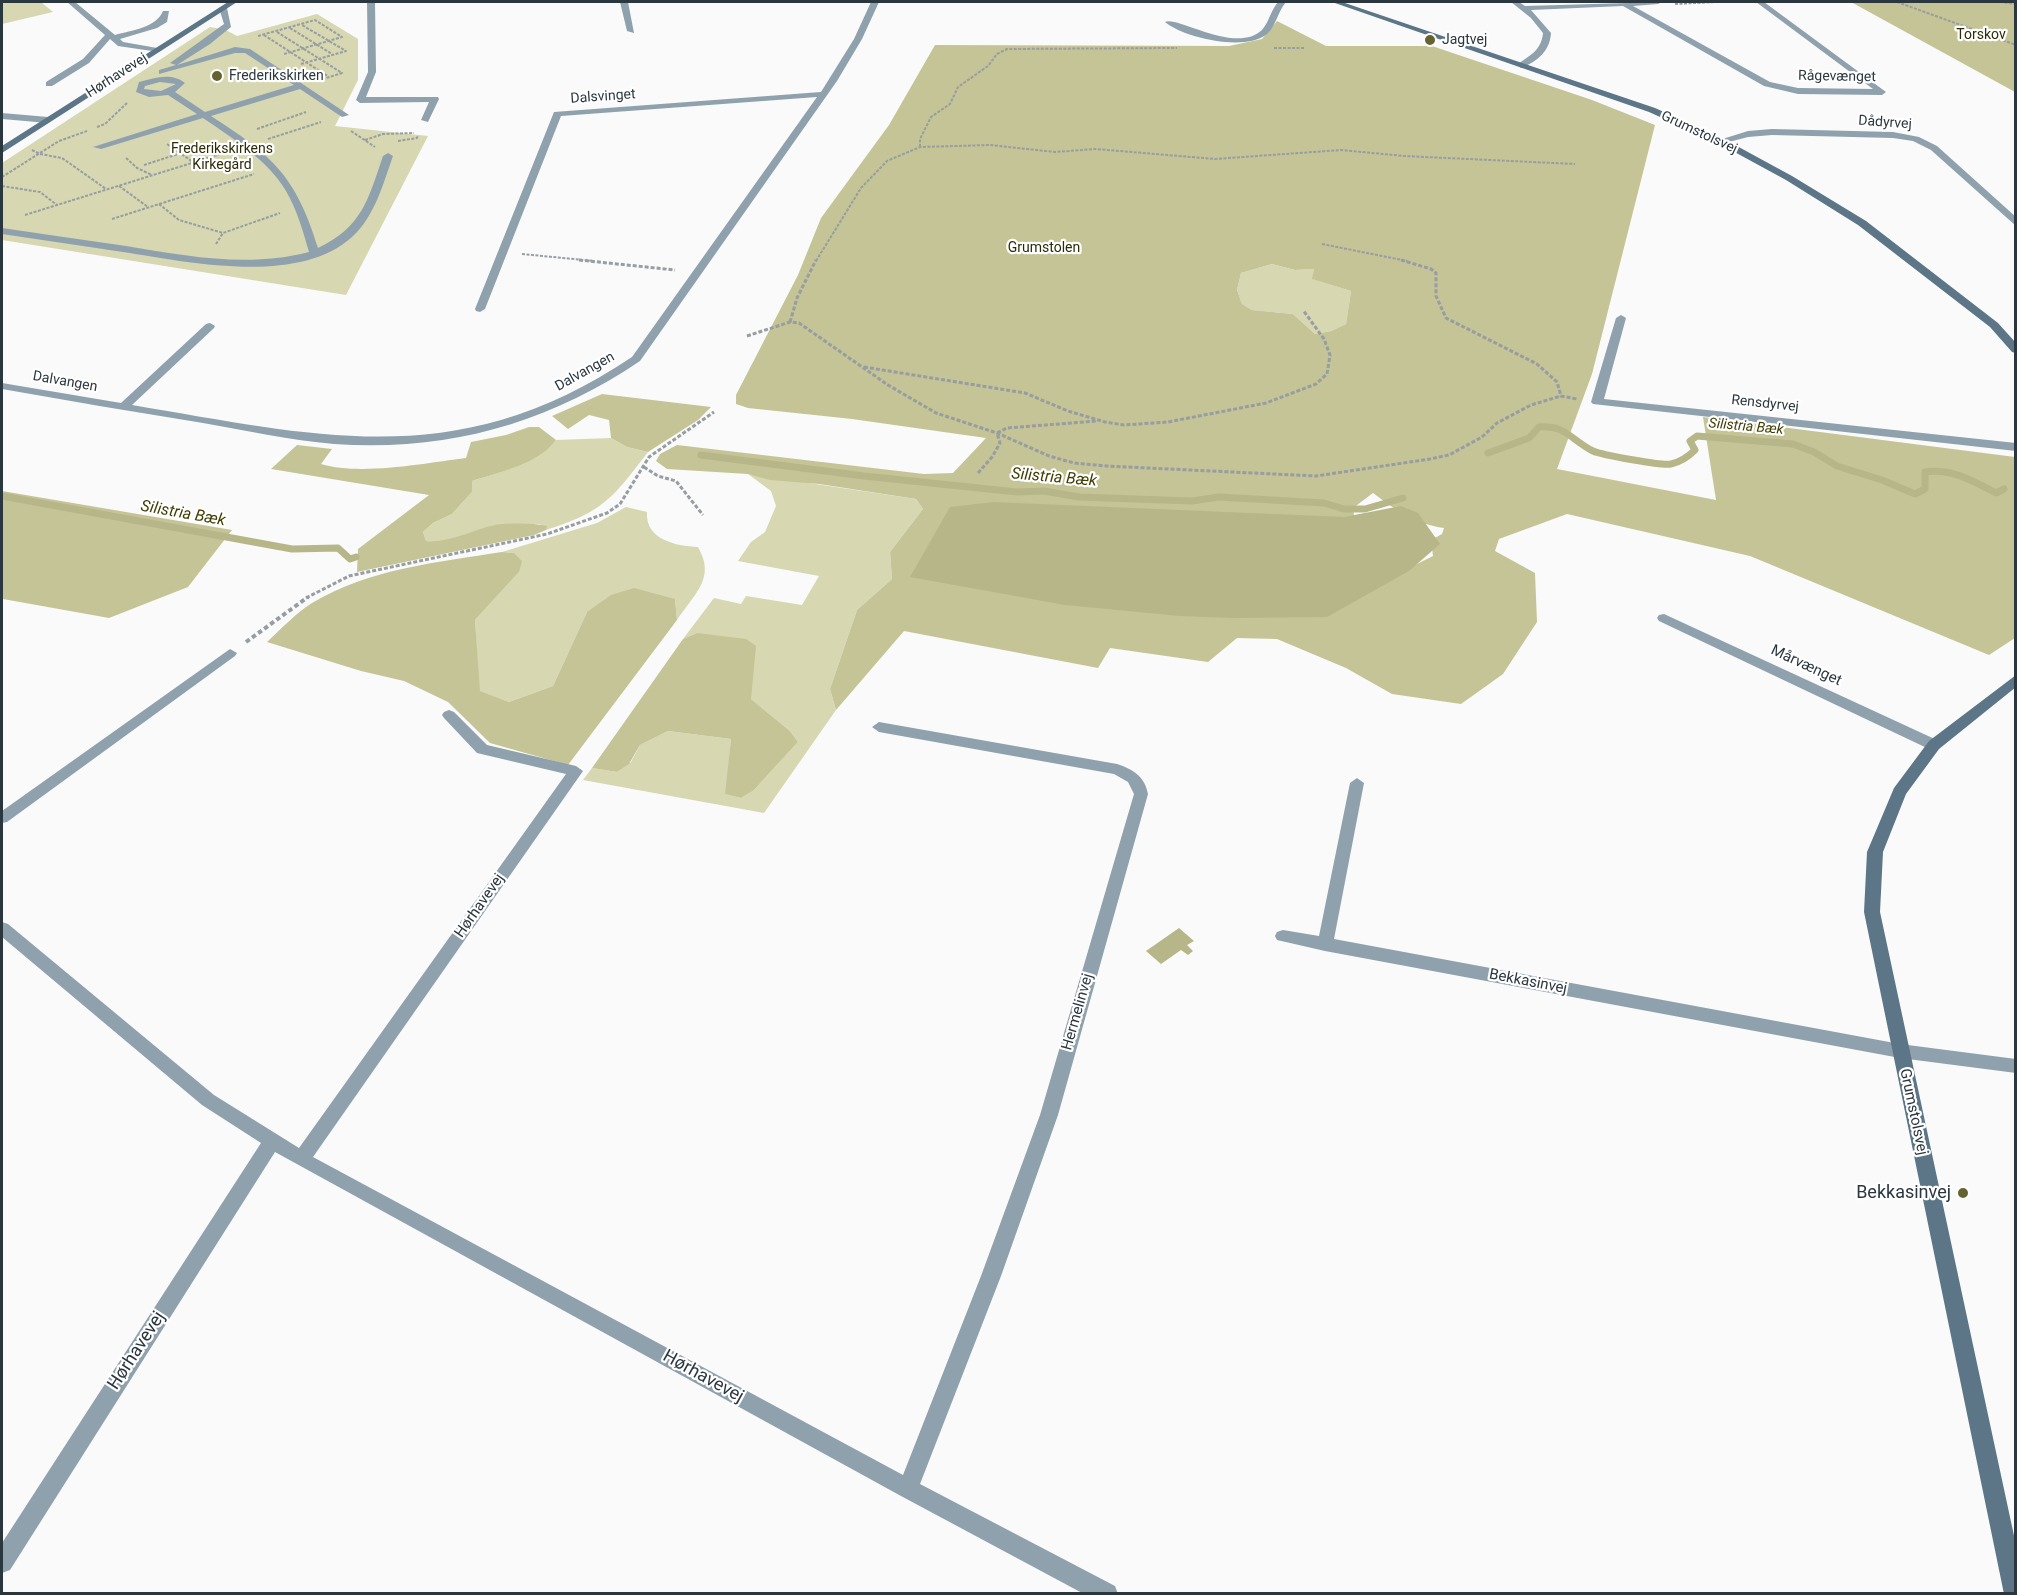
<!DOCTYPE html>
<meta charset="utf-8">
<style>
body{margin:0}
#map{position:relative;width:2017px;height:1595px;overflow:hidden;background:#fafafa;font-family:Roboto,sans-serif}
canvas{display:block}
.frame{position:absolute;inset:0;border:3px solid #2b373f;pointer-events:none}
</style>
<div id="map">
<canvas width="2017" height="1595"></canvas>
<div class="frame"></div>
</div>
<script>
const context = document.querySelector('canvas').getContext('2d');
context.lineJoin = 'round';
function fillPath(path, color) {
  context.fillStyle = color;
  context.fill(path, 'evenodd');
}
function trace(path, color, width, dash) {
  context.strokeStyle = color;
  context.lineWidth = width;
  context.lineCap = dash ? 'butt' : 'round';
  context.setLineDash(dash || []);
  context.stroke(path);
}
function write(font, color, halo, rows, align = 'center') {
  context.font = font + ' Roboto,sans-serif';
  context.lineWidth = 4.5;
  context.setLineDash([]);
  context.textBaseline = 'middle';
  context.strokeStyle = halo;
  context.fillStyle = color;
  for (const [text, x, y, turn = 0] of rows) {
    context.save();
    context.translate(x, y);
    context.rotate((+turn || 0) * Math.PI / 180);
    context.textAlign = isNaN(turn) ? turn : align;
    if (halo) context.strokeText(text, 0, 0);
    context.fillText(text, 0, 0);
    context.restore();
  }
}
fillPath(new Path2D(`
 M 2,2 L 41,2 L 53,12 L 2,24 Z
 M 317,14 L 358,39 L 358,80 L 335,126 L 428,136 L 346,295 L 2,240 L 2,163 L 210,27 L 226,30 L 237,36 Z
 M 1272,264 L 1295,270 L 1314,269 L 1313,279 L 1351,291 L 1346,324 L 1331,331 L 1315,334 L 1293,314 L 1252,310 L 1242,304 L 1237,290 L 1241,273 Z
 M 611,438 L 627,447 L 648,452 C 613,498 603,512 546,530 L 546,526 L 539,524 L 496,525 L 441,542 L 426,541 L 423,532 L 433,523 L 452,514 L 472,492 L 472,481 C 500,472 538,464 556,440 Z
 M 748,474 L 916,499 L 923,509 L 890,552 L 892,579 L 857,610 L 830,689 L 836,710 L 764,813 L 583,780 L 592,768 L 617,772 L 631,762 L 640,745 L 668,731 L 731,739 L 726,794 L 741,798 L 753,791 L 798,742 L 790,731 L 751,699 L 697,633 L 683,639 L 714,598 L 741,604 L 746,596 L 802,605 L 819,576 L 738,561 L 751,542 L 765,532 L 776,506 L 771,491 Z
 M 626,507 L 647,512 C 645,539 675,546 698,547 C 716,578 695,593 677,620 L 675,599 L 587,612 L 553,686 L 509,702 L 479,691 L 475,620 L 519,572 L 514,553 L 502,552 L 597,523 Z`), '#d7d7b2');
fillPath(new Path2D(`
 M 1851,2 L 2015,2 L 2015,92 Z
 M 1277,21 L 1326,46 L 1432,46 L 1592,100 L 1655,125 L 1592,374 L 1557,469 L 1716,500 L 1703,417 L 2015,457 L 2015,638 L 1989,655 L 1750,556 L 1567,514 L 1499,539 L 1495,551 L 1535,573 L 1537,622 L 1503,674 L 1461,704 L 1392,694 L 1346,668 L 1277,639 L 1237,638 L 1208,662 L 1110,648 L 1098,668 L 904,631 L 836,710 L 830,689 L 857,610 L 892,579 L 890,552 L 923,509 L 916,499 L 819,484 L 770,480 L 748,474 L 667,469 L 656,461 L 660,454 L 677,445 L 924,474 L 953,473 L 986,438 L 852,419 L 748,408 L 736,404 L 736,395 L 798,275 L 821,218 L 889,125 L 935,45 L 1229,46 L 1262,39 ZM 1272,264 L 1295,270 L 1314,269 L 1312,279 L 1351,291 L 1346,324 L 1331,331 L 1315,334 L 1293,314 L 1252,310 L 1242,304 L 1237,290 L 1241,273 ZM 1373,493 C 1397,511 1415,524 1444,528 L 1442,534 L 1431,540 L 1433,556 L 1403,571 L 1361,569 L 1353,508 Z
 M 602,394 L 711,407 L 698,420 L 648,452 L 627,447 L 611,438 L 609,420 L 589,415 L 568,429 L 552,416 Z
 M 529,427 L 539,427 L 556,440 C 539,464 500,472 472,481 L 472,492 L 452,514 L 433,523 L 423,532 L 426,541 C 451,543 471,530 495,525 C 507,523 534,523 547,526 L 546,530 L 534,535 L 357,572 L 358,549 L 429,495 L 271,469 L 297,445 L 332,449 L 321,464 C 361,476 425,463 466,458 L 471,442 L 506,435 Z
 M 2,491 L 232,530 L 188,587 L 109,618 L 3,599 Z
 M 502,552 L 514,553 L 522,561 L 519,572 L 475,620 L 480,691 L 509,702 L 553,686 L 587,612 L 611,595 L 634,588 L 675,599 L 677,620 L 568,765 L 490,743 L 448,702 L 404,681 L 361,671 L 267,642 C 281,629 296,613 312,603 C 369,569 438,562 502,552 Z
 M 697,633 L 746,639 L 756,646 L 751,699 L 790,731 L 798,742 L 753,791 L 741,798 L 725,794 L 731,739 L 668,731 L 640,745 L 629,764 L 617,772 L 592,768 L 683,639 Z`), '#c5c496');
fillPath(new Path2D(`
 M 993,502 L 1344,517 L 1401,506 L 1418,513 L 1440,544 L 1409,571 L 1327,617 L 1233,618 L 1180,616 L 1065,605 L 910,577 L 950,507 Z
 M 1179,928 L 1194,941 L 1187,945 L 1193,951 L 1188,955 L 1181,950 L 1161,964 L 1146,951 Z`), '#b7b689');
trace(new Path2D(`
 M 1488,453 L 1529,438 L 1539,427 C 1566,425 1571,440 1593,451 C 1602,455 1663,466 1671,464 C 1680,462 1689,456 1695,450 L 1690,441 L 1697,436 L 1793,444 L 1814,452 L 1837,466 L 1882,480 L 1915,494 L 1925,489 L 1925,472 C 1952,468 1973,481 1996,493 L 2004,489
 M 701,455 L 864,476 L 1017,492 L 1044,491 L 1079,497 L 1192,501 L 1219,497 L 1324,503 L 1344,509 L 1365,509 L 1403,498
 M 2,496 L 292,549 L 338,548 L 350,559 L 356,557`), '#b7b689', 7);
trace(new Path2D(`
 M 1897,2 L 2016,45
 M 2000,2 L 2016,4
 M 1675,4 L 1716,2
 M 290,28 L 332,54
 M 277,32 L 342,73 L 323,79
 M 264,35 L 329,77
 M 258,36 L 315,20 L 342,37 L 284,54
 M 1274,48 L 1305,48
 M 301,64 L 346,51 L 302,25
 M 97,127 L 105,124 L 128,102
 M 257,129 L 306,112
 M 351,131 L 375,147
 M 268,139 L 321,122
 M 365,140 L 383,134 L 414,133
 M 398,141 L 417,138 L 418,135
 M 167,144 L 193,162
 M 920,147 L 920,139 L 931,117 L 950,104 L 958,87 L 988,66 L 997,54 L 1007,49 L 1177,48
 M 32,150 L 40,154 L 62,158 L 106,189
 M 126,158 L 137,168 L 152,175
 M 144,165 L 212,143
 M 2,177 L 59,141 L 87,131
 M 2,186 L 40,192 L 57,205
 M 119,186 L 148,207
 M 159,204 L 179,220 L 223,233
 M 25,215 L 227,152
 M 112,219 L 254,174
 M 216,244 L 223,233 L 280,213
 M 1322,244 L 1407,261
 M 522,254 L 594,261
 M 816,261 L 861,188 L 887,161 L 920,147 L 990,145 L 1055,152 L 1095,149 L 1215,159 L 1341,150 L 1404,156 L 1575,164`), '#979da0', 2, [3, 1.5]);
trace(new Path2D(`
 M 579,260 L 675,270
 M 1401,260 L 1431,269 L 1436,273 L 1436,296 L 1446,318 L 1537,364 L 1557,382 L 1561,396 L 1577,399
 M 790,322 L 797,298 L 816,260
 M 747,336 L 790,322 L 799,323 L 888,385 L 936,413 L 997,433 L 1049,456 L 1074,463 L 1106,466 L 1316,476 L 1430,459 L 1449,455 L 1482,437 L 1497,423 L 1531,405 L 1561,396
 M 864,367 L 1025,393 L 1068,411 L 1105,422 L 1124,425 L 1168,422 L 1266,403 L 1316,384 L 1327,374 L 1330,355 L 1324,339 L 1303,310
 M 644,467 L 658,476 L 676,481 L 703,515
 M 978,473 L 992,457 L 1000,443 L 997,433 L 1007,428 L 1097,421
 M 306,598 L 349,576 L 547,534 L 607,513 L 620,504 L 649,457 L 714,412`), '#979da0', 3, [4, 2]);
trace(new Path2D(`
 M 246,642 L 308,597`), '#979da0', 4, [4.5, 3]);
fillPath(new Path2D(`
 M 223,6 L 227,8 L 231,27 L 210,44 L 177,65 L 235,47 L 250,49 L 349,115 L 342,117 L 300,89 L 211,116 C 273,156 296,176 318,248 C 362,227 368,200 383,156 L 388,153 L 393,156 C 383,184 375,216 352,237 C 298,286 188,262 123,252 C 83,246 42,240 2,234 L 2,228 C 43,234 84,240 126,246 C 187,256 248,268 309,252 C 303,231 297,210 286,191 C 268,160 232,138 203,118 L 101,149 L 93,147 L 197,114 L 168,95 L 149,97 L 136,92 L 139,82 C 155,78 171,72 185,83 L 175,92 L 205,112 L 294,85 L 245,53 L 235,53 L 159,74 L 159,70 L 176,65 L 170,63 L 224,24 L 219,8 ZM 160,82 L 176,84 L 161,91 L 144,89 L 145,86 Z`), '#8fa1ad');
fillPath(new Path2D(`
 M 67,2 L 75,2 L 115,35 C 132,30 156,28 163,11 L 169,11 L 167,22 L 157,28 L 120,39 L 123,42 L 163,49 L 159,52 L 118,46 L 110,39 L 89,63 L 52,86 L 46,86 L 46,82 L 83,59 L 105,35 Z
 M 367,2 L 375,2 L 376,72 L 366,97 L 438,97 L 439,99 L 428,122 L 421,120 L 429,102 L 360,103 L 356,100 L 368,72 Z
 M 620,2 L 628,2 L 634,33 L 627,31 Z
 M 871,2 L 879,2 L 862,39 L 837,81 L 640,361 C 547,424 446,452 334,444 C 290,440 247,431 203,423 C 136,412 69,401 2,389 L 2,383 L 121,403 L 206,324 L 210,323 L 215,326 L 214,328 L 132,405 C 323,437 459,473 632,357 L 817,97 L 561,116 L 485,309 L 480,312 L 476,311 L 475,309 L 554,112 L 821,92 L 854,39 Z
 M 1278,2 L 1286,2 C 1278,11 1276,26 1267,34 C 1246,52 1184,38 1165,22 C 1176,15 1236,55 1262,30 C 1269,22 1271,10 1278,2 Z
 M 1511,2 L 1519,2 L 1525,6 L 1662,2 L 1658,4 L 1633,6 L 1770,82 L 1798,88 L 1873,89 L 1756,2 L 1764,2 L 1886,92 L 1882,95 L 1798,94 L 1764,86 L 1623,6 L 1531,10 L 1551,33 C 1550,51 1537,62 1521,68 L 1517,65 C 1529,55 1541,52 1543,33 L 1531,18 Z
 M 2,113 L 48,117 L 52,120 L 48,123 L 2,119 Z
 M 1772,129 L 1893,132 L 1919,137 L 1937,146 L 2016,217 L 2016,226 L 1931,150 L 1913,141 L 1893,138 L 1772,135 L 1748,137 L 1721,144 L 1716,141 L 1748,131 Z
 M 1621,315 L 1626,318 L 1604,399 L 2016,443 L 2016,451 L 1593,404 L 1591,402 L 1616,318 Z
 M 1664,614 L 1939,741 L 1941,745 L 1934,750 L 1929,749 L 1659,621 L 1657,618 L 1659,615 Z
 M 230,649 L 237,653 L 235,656 L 7,822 L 2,823 L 2,811 Z
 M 449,710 L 454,712 L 487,745 L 576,766 L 583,771 L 313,1157 L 903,1475 L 981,1276 L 1040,1115 L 1134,794 L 1128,782 L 1114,774 L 879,732 L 872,727 L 879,722 L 1117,764 C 1133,769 1145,777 1148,794 L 1058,1115 L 1001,1276 L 920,1484 L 1115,1586 L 1118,1594 L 1084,1594 L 901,1496 L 275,1152 L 10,1570 L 2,1573 L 2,1543 L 261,1143 L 202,1105 L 2,937 L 2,922 L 8,924 L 214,1095 L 299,1148 L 566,774 L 477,753 L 444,718 L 442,715 L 444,712 Z
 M 1357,778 L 1364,783 L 1334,939 L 1900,1044 L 2016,1059 L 2016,1073 L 1900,1058 L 1325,951 L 1277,940 L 1275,936 L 1277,932 L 1283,930 L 1319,936 L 1350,783 Z`), '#8fa1ad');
fillPath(new Path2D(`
 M 228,2 L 237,2 L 2,153 L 2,146 Z
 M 1332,2 L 1342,2 L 1655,108 L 1724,139 L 1792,176 L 1866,221 L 1998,323 L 2016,343 L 2016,353 L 2012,352 L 1990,327 L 1858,225 L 1786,180 L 1718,143 L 1649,112 Z
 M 2016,675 L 2016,687 L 1939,749 L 1906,794 L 1883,852 L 1880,912 L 2016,1545 L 2016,1594 L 2004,1594 L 1864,912 L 1867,852 L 1894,788 L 1929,741 Z`), '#5c7688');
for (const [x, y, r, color] of [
 [1430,40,6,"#656330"],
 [217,76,6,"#656330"],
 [1963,1193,6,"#656330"]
]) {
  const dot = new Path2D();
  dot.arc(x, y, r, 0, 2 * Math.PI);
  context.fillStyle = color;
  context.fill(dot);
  trace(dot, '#fff', 2);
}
write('14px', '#2d2b06', '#fff', [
 ["Torskov",1981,35],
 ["Frederikskirkens",222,149],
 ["Kirkegård",222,165],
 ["Grumstolen",1044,248]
]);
write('14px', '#2b373f', '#fff', [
 ["Jagtvej",1442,40],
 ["Frederikskirken",229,76]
], 'left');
write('14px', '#2b373f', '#fff', [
 ["Hørhavevej",117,76,-33],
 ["Rågevænget",1837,77,1],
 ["Dalsvinget",603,97,-4],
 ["Dådyrvej",1885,123,4],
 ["Grumstolsvej",1699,133,25],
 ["Dalvangen",585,372,-29],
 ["Dalvangen",65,382,10],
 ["Rensdyrvej",1765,404,6]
]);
write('italic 14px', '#413e04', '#fff', [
 ["Silistria Bæk",1746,427,5]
]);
write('15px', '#2b373f', '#fff', [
 ["Mårvænget",1806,666,25],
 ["Hørhavevej",480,906,-55],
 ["Bekkasinvej",1528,982,11],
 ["Hermelinvej",1078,1012,-74],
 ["Grumstolsvej",1913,1112,78]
]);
write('italic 16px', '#413e04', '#fff', [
 ["Silistria Bæk",1054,478,5],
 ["Silistria Bæk",183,514,10]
]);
write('18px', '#2b373f', '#fff', [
 ["Bekkasinvej",1951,1193]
], 'right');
write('18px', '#2b373f', '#fff', [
 ["Hørhavevej",137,1351,-57],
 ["Hørhavevej",703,1377,29]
]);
</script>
